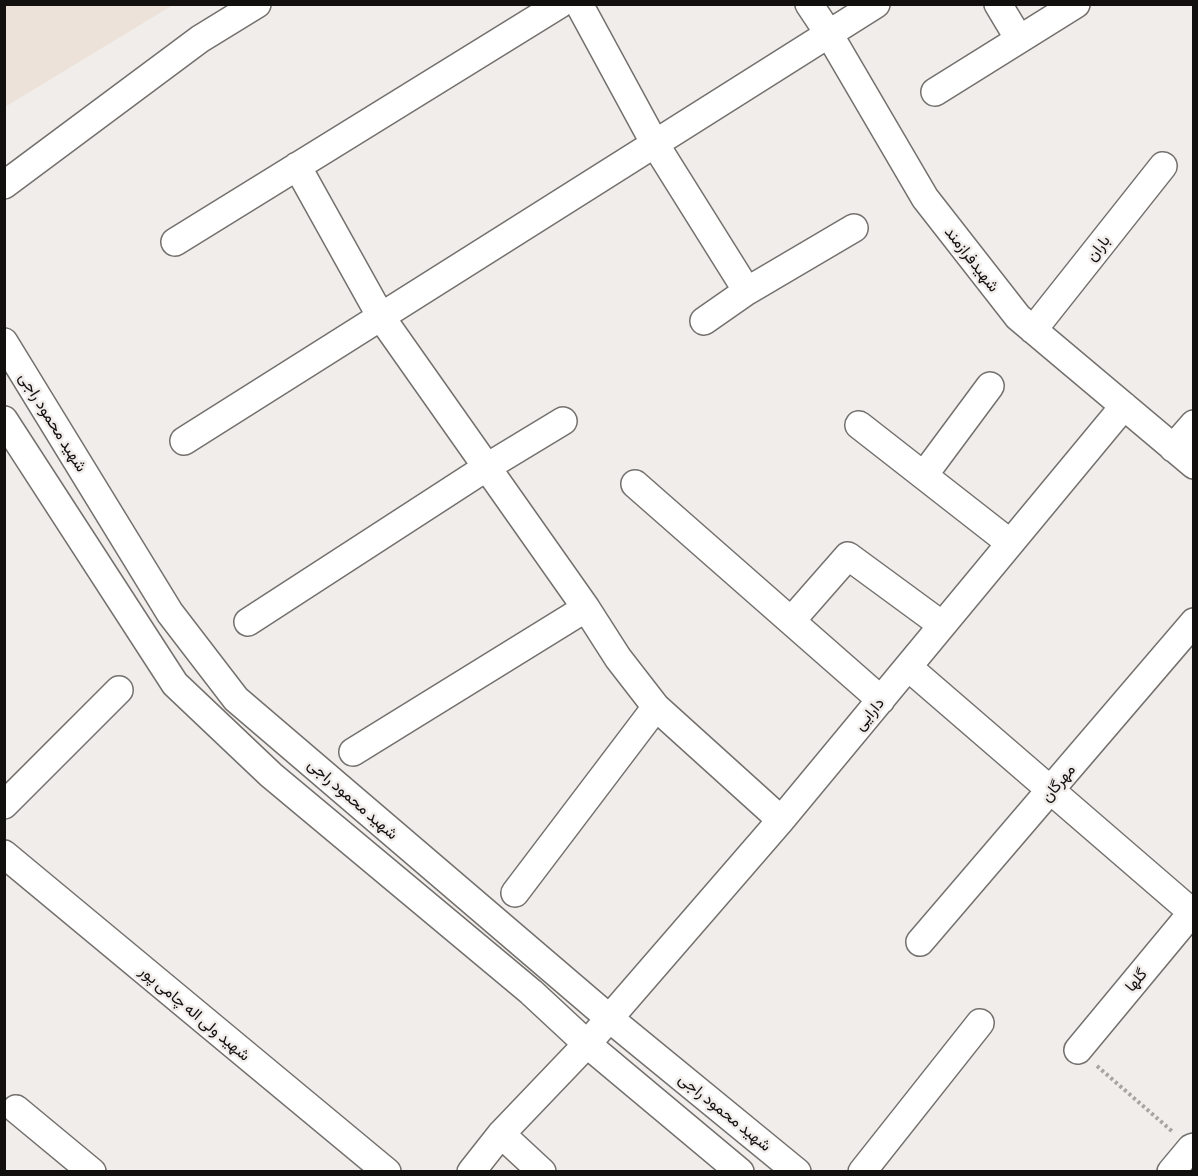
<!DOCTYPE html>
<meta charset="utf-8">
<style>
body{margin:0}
#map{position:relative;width:1198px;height:1176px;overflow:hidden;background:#f1edea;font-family:Commissioner,sans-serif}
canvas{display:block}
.frame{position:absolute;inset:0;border:6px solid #11100e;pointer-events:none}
</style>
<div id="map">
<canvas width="1198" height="1176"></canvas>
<div class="frame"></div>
</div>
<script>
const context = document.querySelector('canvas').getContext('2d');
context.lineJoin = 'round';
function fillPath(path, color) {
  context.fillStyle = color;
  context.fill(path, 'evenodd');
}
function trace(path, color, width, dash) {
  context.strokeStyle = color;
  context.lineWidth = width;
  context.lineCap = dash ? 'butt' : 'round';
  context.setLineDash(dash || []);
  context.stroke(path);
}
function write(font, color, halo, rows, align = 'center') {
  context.font = font + ' Commissioner,Vazirmatn,sans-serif';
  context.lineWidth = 5;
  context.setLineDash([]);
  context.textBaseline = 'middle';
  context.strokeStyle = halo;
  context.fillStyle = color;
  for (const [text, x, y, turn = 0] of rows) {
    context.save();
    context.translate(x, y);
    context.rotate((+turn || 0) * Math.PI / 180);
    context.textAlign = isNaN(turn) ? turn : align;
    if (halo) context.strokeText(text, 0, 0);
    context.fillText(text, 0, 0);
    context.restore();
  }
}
fillPath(new Path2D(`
 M 5,4 L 173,4 L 173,5 L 5,107 Z`), '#ece2d9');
const minor = new Path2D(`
 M 579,4 L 655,144 L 747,291 L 704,321
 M 809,4 L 829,34 L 925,198 L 1018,317 L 1194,465
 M 998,4 L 1019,39
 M 935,92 L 1076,4
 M 297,166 L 381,317 L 586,608 L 618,658 L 656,707 L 781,820
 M 4,185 L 200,39 L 257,4
 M 175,242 L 560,4
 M 747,291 L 854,228
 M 1033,330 L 1163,166
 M 4,342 L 170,613 L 236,699 L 609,1018 L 797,1172
 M 4,420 L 175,684 L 271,775 L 531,992 L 587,1044 L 740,1172
 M 859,425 L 1010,543
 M 184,441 L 876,4
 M 1173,448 L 1194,424
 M 924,475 L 990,386
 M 635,484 L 791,621
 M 248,622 L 487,467 L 563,421
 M 908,667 L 1194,914
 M 881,700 L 791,621 L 848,556 L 942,625
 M 353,752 L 586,608
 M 4,805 L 119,690
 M 4,854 L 387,1172
 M 515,893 L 656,707
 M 920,942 L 1194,622
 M 1078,1050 L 1194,910
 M 16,1109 L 92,1172
 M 501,1134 L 542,1172
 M 471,1172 L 501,1134 L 587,1044 L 781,820 L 1124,406
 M 862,1172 L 980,1023
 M 1171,1172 L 1191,1148 L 1194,1147`);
trace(minor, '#73706d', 30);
trace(new Path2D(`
 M 1097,1066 L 1173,1132`), '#a7a4a2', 4, [3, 3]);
trace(minor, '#fff', 27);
write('16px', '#11100e', '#f1edea', [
 ["باران",1098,248,-52],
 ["شهیدفرازمند",972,259,52],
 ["شهید محمود راجی",53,422,58],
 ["دارایی",869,714,-50],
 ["مهرگان",1058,783,-50],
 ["شهید محمود راجی",353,799,41],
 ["گلها",1136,980,-50],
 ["شهید ولی اله چامی پور",195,1013,40],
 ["شهید محمود راجی",725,1112,39]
]);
</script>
